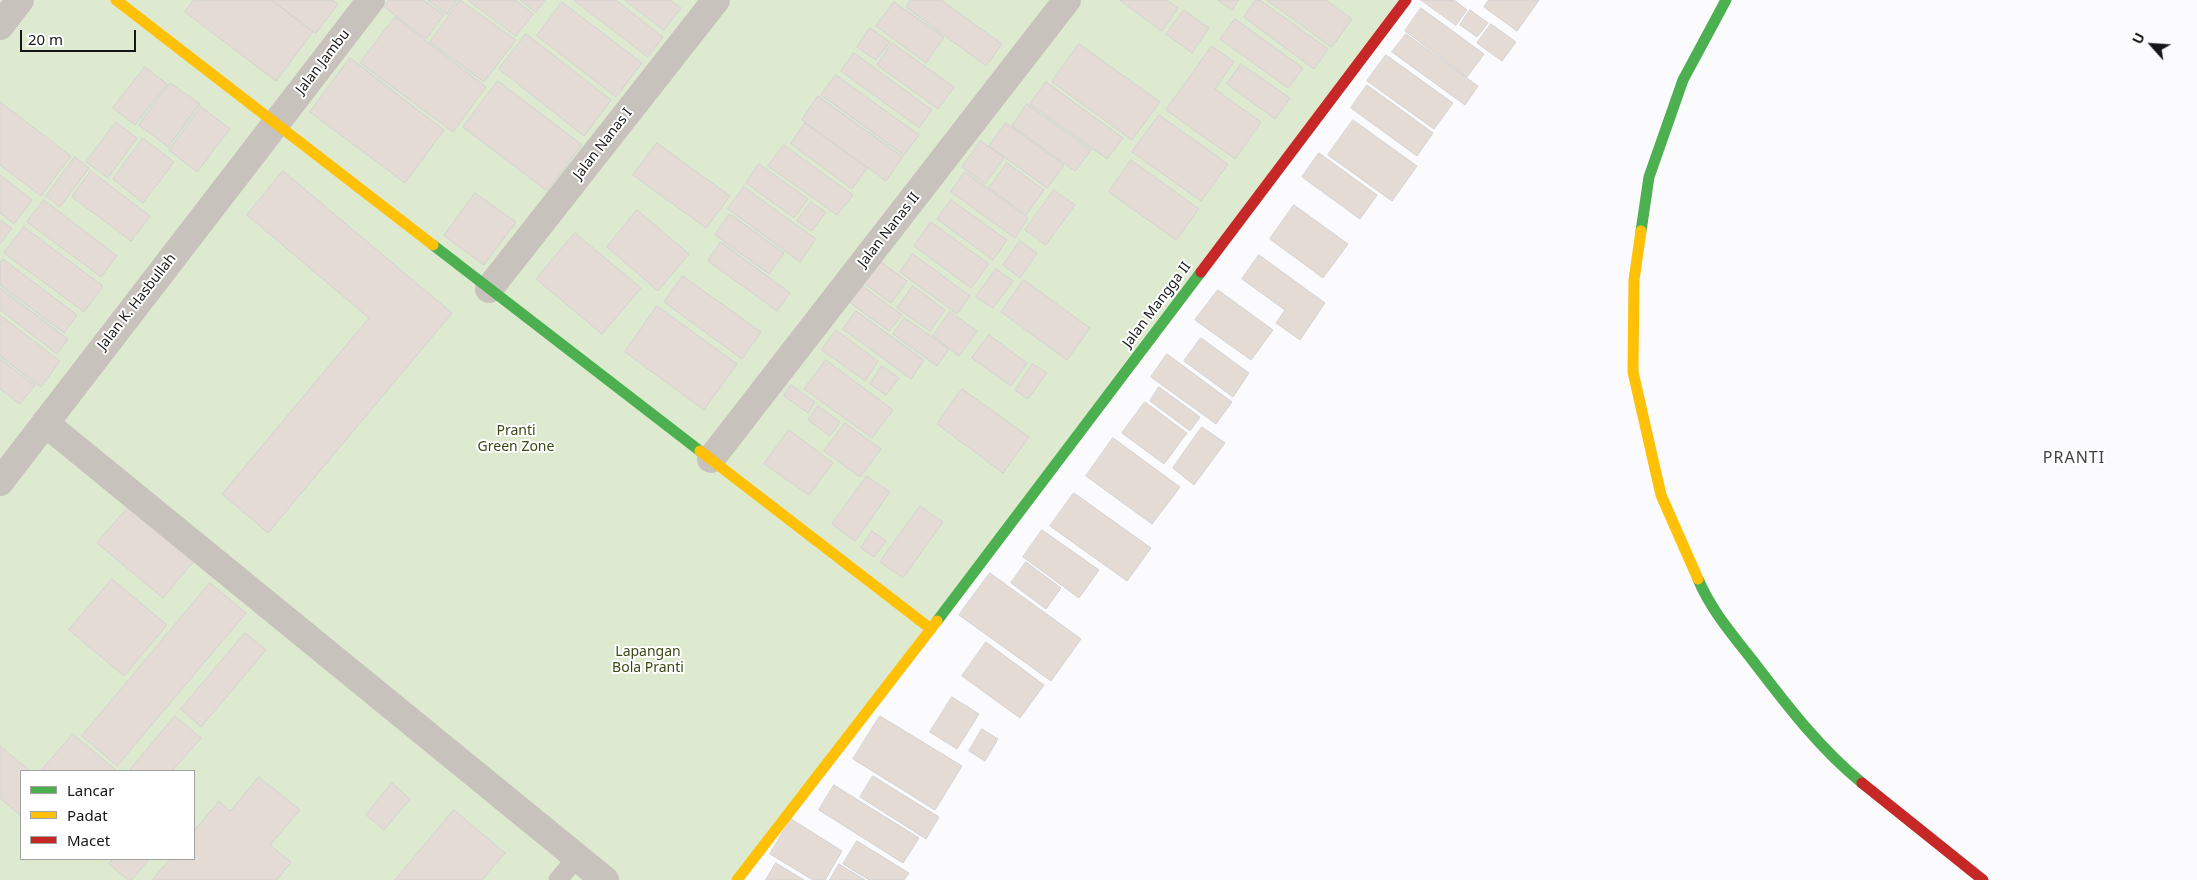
<!DOCTYPE html>
<style>
body{margin:0}
#map{position:relative;width:2197px;height:880px;overflow:hidden;background:#fbfafc;font-family:"Noto Sans",sans-serif}
canvas{display:block}
.legend{position:absolute;left:20px;top:770px;width:175px;height:90px;box-sizing:border-box;background:#fff;border:1px solid #a2a2a2;margin:0;padding:6px 9px;list-style:none;font-size:15px;color:#171617}
.legend li{display:flex;align-items:center;gap:10px;height:25px}
.legend b{width:25px;border:1px solid #a2a2a2}
.north{position:absolute;left:2127px;top:20px;width:50px;height:50px;-webkit-text-stroke:4px #fff;paint-order:stroke;rotate:296deg;font-size:14px;font-weight:700;line-height:20px;text-align:center;color:#171617}
.north::after{content:'';display:block;margin:auto;width:18px;height:22px;background:#171617;clip-path:polygon(50% 0,100% 100%,50% 72%,0 100%)}
.scale{position:absolute;left:20px;top:30px;width:116px;height:22px;box-sizing:border-box;border:2px solid #171617;border-top:0;padding-left:6px;font-size:15px;line-height:18px;white-space:nowrap;color:#171617;-webkit-text-stroke:4px #fff;paint-order:stroke}
</style>
<div id="map">
<canvas width="2197" height="880"></canvas>
<ul class="legend">
<li><b style="height:6px;background:#4caf50"></b>Lancar</li>
<li><b style="height:6px;background:#ffc107"></b>Padat</li>
<li><b style="height:6px;background:#c62828"></b>Macet</li>
</ul>
<div class="north">U</div>
<div class="scale">20 m</div>
</div>
<script>
const context = document.querySelector('canvas').getContext('2d');
context.lineJoin = 'round';
function fillPath(path, color) {
  context.fillStyle = color;
  context.fill(path, 'evenodd');
}
function trace(path, color, width, dash) {
  context.strokeStyle = color;
  context.lineWidth = width;
  context.lineCap = dash ? 'butt' : 'round';
  context.setLineDash(dash || []);
  context.stroke(path);
}
function write(font, color, halo, rows, align = 'center') {
  context.font = font + ' "Noto Sans",sans-serif';
  context.lineWidth = 4;
  context.setLineDash([]);
  context.textBaseline = 'middle';
  context.strokeStyle = halo;
  context.fillStyle = color;
  for (const [text, x, y, turn = 0] of rows) {
    context.save();
    context.translate(x, y);
    context.rotate((+turn || 0) * Math.PI / 180);
    context.textAlign = isNaN(turn) ? turn : align;
    if (halo) context.strokeText(text, 0, 0);
    context.fillText(text, 0, 0);
    context.restore();
  }
}
fillPath(new Path2D(`
 M 0,0 L 1404,0 L 733,880 L 0,880 ZM 21,771 L 194,771 L 194,859 L 21,859 Z`), '#deeacf');
const building = new Path2D(`
 M 194,0 L 271,0 L 313,32 L 276,81 L 185,12 Z
 M 272,0 L 332,0 L 338,4 L 316,33 Z
 M 389,0 L 423,0 L 444,15 L 426,39 L 384,7 Z
 M 428,0 L 457,0 L 447,14 Z
 M 460,0 L 516,40 L 484,82 L 430,42 Z
 M 468,0 L 515,0 L 533,14 L 516,36 Z
 M 520,0 L 545,0 L 536,12 Z
 M 574,0 L 616,0 L 663,37 L 648,57 Z
 M 625,0 L 670,0 L 681,8 L 664,30 Z
 M 911,0 L 941,0 L 1002,44 L 986,66 L 906,7 Z
 M 1120,0 L 1167,0 L 1178,8 L 1162,31 Z
 M 1218,0 L 1239,0 L 1232,10 Z
 M 1256,0 L 1260,0 L 1328,49 L 1314,69 L 1244,17 Z
 M 1267,0 L 1326,0 L 1352,19 L 1332,47 Z
 M 1421,0 L 1454,0 L 1467,10 L 1456,25 Z
 M 1489,0 L 1539,0 L 1517,31 L 1484,7 Z
 M 562,2 L 642,63 L 616,97 L 537,36 Z
 M 894,2 L 944,37 L 926,63 L 876,26 Z
 M 1421,8 L 1484,54 L 1467,77 L 1405,31 Z
 M 1184,10 L 1209,28 L 1192,53 L 1166,34 Z
 M 1470,10 L 1488,23 L 1477,37 L 1460,25 Z
 M 395,17 L 486,87 L 453,132 L 360,63 Z
 M 1235,19 L 1303,68 L 1288,88 L 1220,39 Z
 M 1491,24 L 1516,42 L 1502,61 L 1477,43 Z
 M 870,28 L 890,42 L 876,60 L 857,47 Z
 M 526,34 L 611,100 L 584,136 L 499,69 Z
 M 1406,34 L 1478,86 L 1465,105 L 1392,52 Z
 M 892,43 L 954,87 L 938,109 L 877,65 Z
 M 1079,44 L 1160,102 L 1132,140 L 1052,82 Z
 M 1212,46 L 1234,62 L 1215,89 L 1261,122 L 1235,159 L 1166,110 Z
 M 854,53 L 932,110 L 919,128 L 841,71 Z
 M 1386,55 L 1453,103 L 1434,129 L 1367,81 Z
 M 350,58 L 444,130 L 405,183 L 310,112 Z
 M 1241,64 L 1290,98 L 1275,119 L 1227,84 Z
 M 145,67 L 167,84 L 135,125 L 113,108 Z
 M 836,75 L 919,135 L 904,155 L 821,95 Z
 M 498,81 L 582,145 L 547,191 L 463,127 Z
 M 1046,82 L 1123,138 L 1107,159 L 1030,104 Z
 M 170,83 L 200,104 L 168,147 L 139,125 Z
 M 1367,85 L 1433,133 L 1417,156 L 1351,108 Z
 M 818,96 L 903,157 L 886,181 L 802,120 Z
 M 0,102 L 71,156 L 41,196 L 0,165 Z
 M 1027,104 L 1091,150 L 1075,171 L 1012,126 Z
 M 201,107 L 230,129 L 197,172 L 169,150 Z
 M 1159,115 L 1228,164 L 1201,201 L 1132,152 Z
 M 1353,120 L 1417,166 L 1392,201 L 1328,155 Z
 M 116,122 L 137,138 L 108,178 L 86,162 Z
 M 805,123 L 867,168 L 852,189 L 791,144 Z
 M 1006,123 L 1064,165 L 1047,188 L 989,146 Z
 M 143,138 L 174,162 L 143,203 L 113,179 Z
 M 981,141 L 1004,158 L 985,184 L 962,167 Z
 M 657,143 L 730,196 L 706,228 L 633,175 Z
 M 784,145 L 853,195 L 837,215 L 768,166 Z
 M 1319,153 L 1377,195 L 1360,219 L 1302,177 Z
 M 75,157 L 89,168 L 60,207 L 46,196 Z
 M 1131,160 L 1199,209 L 1176,240 L 1109,192 Z
 M 1007,163 L 1044,190 L 1026,215 L 989,188 Z
 M 759,164 L 808,199 L 794,218 L 746,183 Z
 M 91,171 L 150,216 L 131,241 L 72,197 Z
 M 283,171 L 452,313 L 268,533 L 222,494 L 369,318 L 247,215 Z
 M 965,172 L 1028,218 L 1015,238 L 951,192 Z
 M 0,175 L 32,200 L 14,224 L 0,213 Z
 M 744,187 L 816,239 L 800,262 L 728,209 Z
 M 1054,190 L 1075,205 L 1046,245 L 1025,230 Z
 M 475,193 L 516,222 L 484,265 L 444,236 Z
 M 44,200 L 117,256 L 101,277 L 27,222 Z
 M 951,200 L 1007,240 L 993,260 L 937,219 Z
 M 811,202 L 826,212 L 812,231 L 797,221 Z
 M 1294,205 L 1348,244 L 1323,278 L 1270,239 Z
 M 637,210 L 689,254 L 658,291 L 607,247 Z
 M 730,214 L 784,253 L 769,274 L 715,235 Z
 M 0,220 L 12,228 L 0,244 Z
 M 931,222 L 989,264 L 971,288 L 914,246 Z
 M 24,227 L 103,286 L 84,312 L 4,253 Z
 M 575,233 L 641,288 L 602,334 L 536,279 Z
 M 1020,241 L 1037,253 L 1020,278 L 1003,265 Z
 M 721,242 L 790,293 L 777,311 L 708,261 Z
 M 913,254 L 970,296 L 957,314 L 900,272 Z
 M 1259,255 L 1325,303 L 1300,340 L 1276,323 L 1285,310 L 1242,279 Z
 M 3,259 L 77,315 L 64,333 L 0,285 L 0,264 Z
 M 877,259 L 907,281 L 891,303 L 861,281 Z
 M 996,269 L 1013,281 L 993,308 L 976,297 Z
 M 683,276 L 761,332 L 742,359 L 664,302 Z
 M 1024,280 L 1090,328 L 1067,360 L 1001,312 Z
 M 861,285 L 902,315 L 889,331 L 849,302 Z
 M 913,286 L 945,310 L 930,331 L 897,308 Z
 M 0,288 L 68,339 L 57,354 L 0,310 Z
 M 1218,290 L 1273,330 L 1251,360 L 1195,320 Z
 M 657,306 L 737,364 L 704,410 L 625,352 Z
 M 856,311 L 924,360 L 911,379 L 843,329 Z
 M 950,312 L 977,331 L 959,356 L 933,336 Z
 M 0,315 L 60,361 L 41,387 L 0,356 Z
 M 905,318 L 949,349 L 937,366 L 893,334 Z
 M 836,330 L 878,361 L 865,381 L 822,350 Z
 M 989,335 L 1027,363 L 1011,386 L 972,358 Z
 M 1201,338 L 1249,373 L 1233,397 L 1184,361 Z
 M 1167,354 L 1232,402 L 1216,424 L 1151,377 Z
 M 0,359 L 35,385 L 20,404 L 0,389 Z
 M 826,360 L 893,410 L 872,438 L 804,389 Z
 M 1033,364 L 1047,373 L 1028,399 L 1015,390 Z
 M 882,366 L 899,378 L 886,395 L 870,384 Z
 M 791,385 L 815,402 L 808,413 L 784,396 Z
 M 1159,387 L 1200,417 L 1190,431 L 1150,401 Z
 M 962,389 L 1029,437 L 1003,473 L 937,424 Z
 M 1145,402 L 1187,433 L 1164,464 L 1122,433 Z
 M 818,406 L 840,422 L 830,436 L 808,420 Z
 M 845,423 L 881,449 L 860,477 L 824,451 Z
 M 1202,427 L 1225,443 L 1194,485 L 1173,468 Z
 M 789,430 L 833,463 L 809,495 L 764,464 Z
 M 1113,438 L 1180,487 L 1152,524 L 1086,476 Z
 M 867,476 L 890,492 L 855,541 L 832,524 Z
 M 1074,493 L 1151,548 L 1127,581 L 1050,526 Z
 M 133,502 L 198,556 L 163,598 L 97,543 Z
 M 920,506 L 943,522 L 903,578 L 880,562 Z
 M 1042,530 L 1099,570 L 1079,598 L 1023,557 Z
 M 872,531 L 886,541 L 874,557 L 861,548 Z
 M 1026,562 L 1061,588 L 1046,609 L 1011,583 Z
 M 990,573 L 1081,639 L 1051,681 L 959,615 Z
 M 112,579 L 167,625 L 124,676 L 69,630 Z
 M 210,583 L 246,613 L 117,766 L 82,736 Z
 M 245,633 L 266,650 L 201,727 L 181,709 Z
 M 986,642 L 1044,685 L 1020,718 L 962,676 Z
 M 952,697 L 979,714 L 957,749 L 930,732 Z
 M 175,716 L 201,738 L 172,771 L 129,771 Z
 M 880,716 L 962,766 L 935,810 L 853,759 Z
 M 982,729 L 998,739 L 985,761 L 969,751 Z
 M 73,734 L 117,771 L 41,771 Z
 M 0,746 L 30,771 L 21,771 L 21,816 L 0,798 Z
 M 873,776 L 939,817 L 926,839 L 860,797 Z
 M 259,777 L 300,810 L 270,845 L 291,862 L 277,880 L 152,880 L 170,859 L 194,859 L 194,831 L 219,801 L 230,811 Z
 M 392,783 L 410,799 L 384,830 L 366,815 Z
 M 834,785 L 919,838 L 903,863 L 819,810 Z
 M 454,810 L 505,853 L 482,880 L 395,880 Z
 M 791,819 L 842,851 L 825,880 L 813,880 L 770,854 Z
 M 857,841 L 909,873 L 904,880 L 869,880 L 843,864 Z
 M 113,859 L 149,859 L 132,880 L 128,880 L 109,864 Z
 M 776,863 L 804,880 L 766,880 Z
 M 839,864 L 865,880 L 830,880 Z`);
fillPath(building, '#e3dbd4');
trace(building, '#d3d2d3', 1);
trace(new Path2D(`
 M 558,880 L 577,857`), '#c7c2bc', 19);
trace(new Path2D(`
 M 0,26 L 20,0
 M 489,289 L 716,0
 M 45,423 L 605,880
 M 711,459 L 1067,0
 M 0,482 L 371,0`), '#c7c2bc', 28);
trace(new Path2D(`
 M 1641,231 L 1649,177 L 1683,80 L 1726,0
 M 433,245 L 700,451
 M 1698,579 C 1711,610 1732,634 1753,661 C 1786,704 1819,748 1862,783
 M 937,621 L 1201,272`), '#4caf50', 11);
trace(new Path2D(`
 M 116,0 L 433,245
 M 1641,231 L 1634,280 L 1633,372 L 1661,495 L 1698,579
 M 700,451 L 931,629
 M 737,880 L 937,621`), '#ffc107', 11);
trace(new Path2D(`
 M 1201,272 L 1406,0
 M 1862,783 L 1983,880`), '#c62828', 11);
write('14px', '#171617', '#fff', [
 ["Jalan Jambu",323,62,-52],
 ["Jalan Nanas I",603,144,-52],
 ["Jalan Nanas II",889,230,-52],
 ["Jalan K. Hasbullah",137,302,-52],
 ["Jalan Mangga II",1157,305,-53]
]);
write('14px', '#364914', '#fff', [
 ["Pranti",516,431],
 ["Green Zone",516,447],
 ["Lapangan",648,652],
 ["Bola Pranti",648,668]
]);
context.letterSpacing = '1px';
write('16px', '#413f42', '#fff', [
 ["PRANTI",2074,458]
]);
context.letterSpacing = '0px';
</script>
